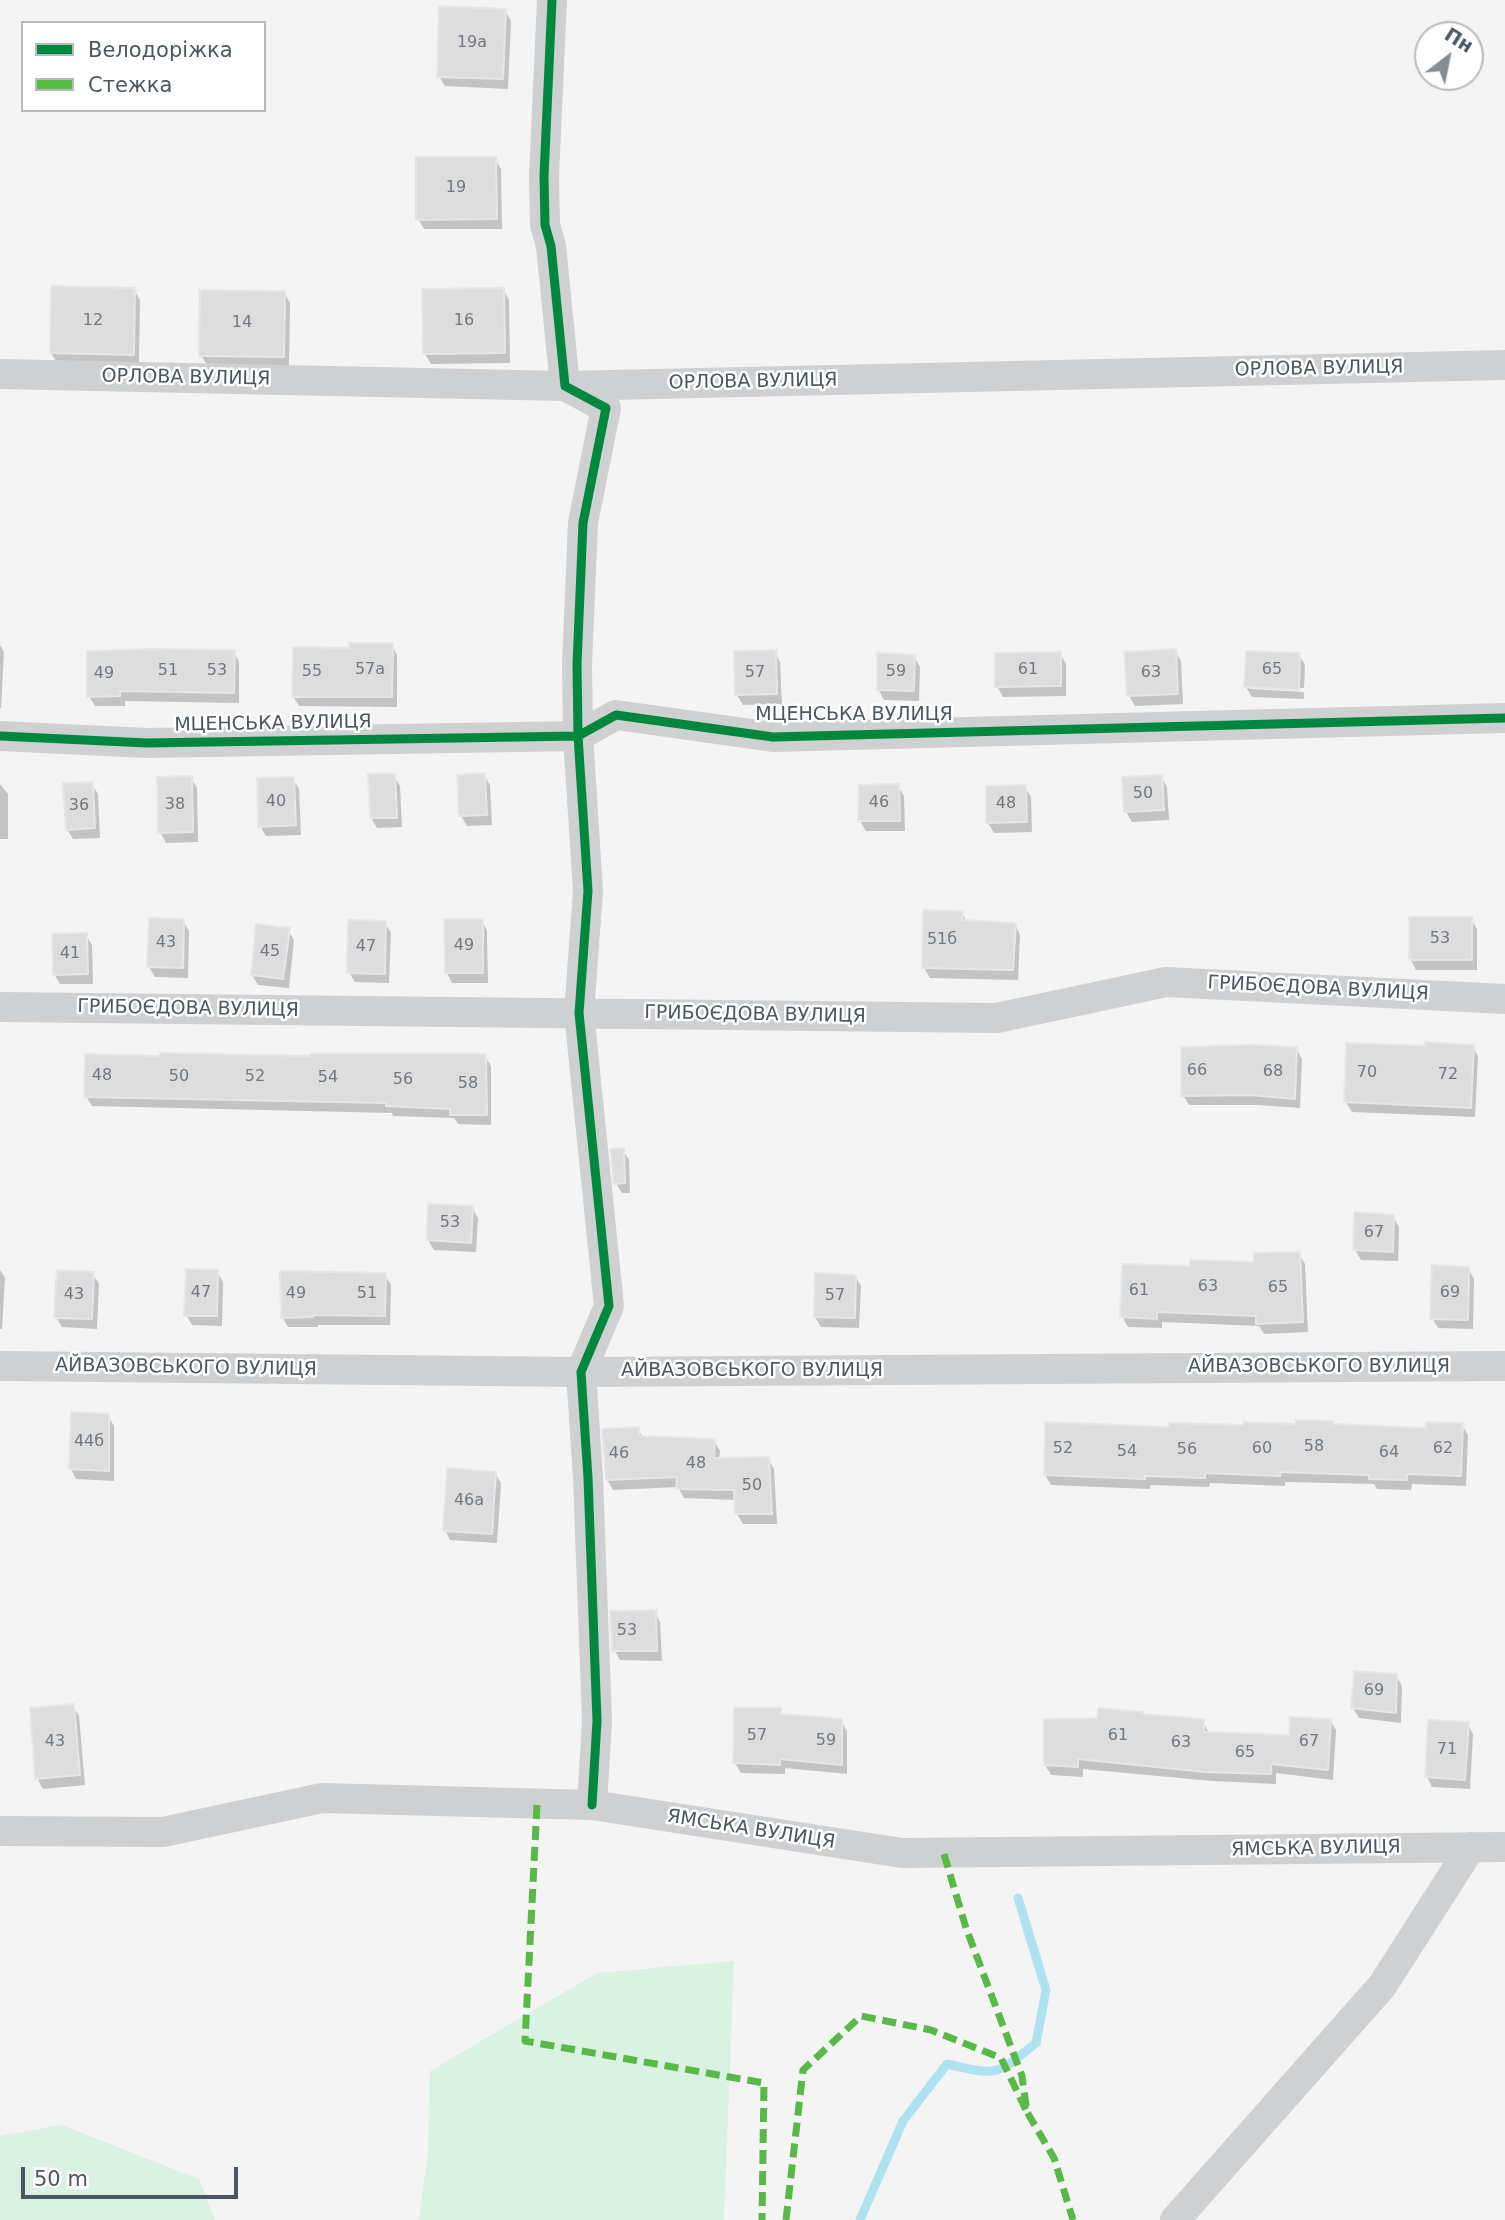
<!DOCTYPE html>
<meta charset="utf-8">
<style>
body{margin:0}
#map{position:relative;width:1505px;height:2220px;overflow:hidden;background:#f4f4f4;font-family:"DejaVu Sans",sans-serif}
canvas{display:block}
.legend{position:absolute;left:21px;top:21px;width:245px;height:91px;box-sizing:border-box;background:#fff;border:2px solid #b7bbc0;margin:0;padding:9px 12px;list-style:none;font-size:21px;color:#4a5661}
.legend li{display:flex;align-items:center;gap:14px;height:35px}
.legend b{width:35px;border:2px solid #b7bbc0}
.north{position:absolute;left:1414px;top:21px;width:70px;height:70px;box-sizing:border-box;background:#fff;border:2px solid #b7bbc0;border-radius:50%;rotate:32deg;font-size:19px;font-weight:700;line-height:28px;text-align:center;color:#4a5661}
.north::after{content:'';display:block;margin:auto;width:24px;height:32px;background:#868d94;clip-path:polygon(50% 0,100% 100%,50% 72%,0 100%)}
.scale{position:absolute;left:21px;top:2167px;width:217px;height:32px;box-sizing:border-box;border:4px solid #4a5661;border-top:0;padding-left:9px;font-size:21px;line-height:24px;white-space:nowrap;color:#4a5661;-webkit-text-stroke:5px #fff;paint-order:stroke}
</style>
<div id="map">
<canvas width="1505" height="2220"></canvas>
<ul class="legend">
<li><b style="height:9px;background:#00873e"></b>Велодоріжка</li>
<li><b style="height:9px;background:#58b947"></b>Стежка</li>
</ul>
<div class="north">Пн</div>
<div class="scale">50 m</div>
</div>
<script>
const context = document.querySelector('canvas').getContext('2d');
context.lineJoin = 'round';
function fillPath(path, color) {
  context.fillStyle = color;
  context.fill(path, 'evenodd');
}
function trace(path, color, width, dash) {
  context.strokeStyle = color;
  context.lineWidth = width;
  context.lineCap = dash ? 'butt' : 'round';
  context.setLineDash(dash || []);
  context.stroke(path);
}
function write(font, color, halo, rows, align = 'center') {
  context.font = font + ' "DejaVu Sans",sans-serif';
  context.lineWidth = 5;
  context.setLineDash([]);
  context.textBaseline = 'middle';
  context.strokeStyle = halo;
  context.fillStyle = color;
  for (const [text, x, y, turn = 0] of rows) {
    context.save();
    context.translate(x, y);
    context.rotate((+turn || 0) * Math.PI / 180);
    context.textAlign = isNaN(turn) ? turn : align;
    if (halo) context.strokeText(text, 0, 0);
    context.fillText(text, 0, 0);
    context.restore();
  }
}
fillPath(new Path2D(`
 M 734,1961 L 724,2220 L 419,2220 L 428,2151 L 430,2071 L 597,1973 Z
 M 62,2125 L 199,2179 L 215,2220 L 0,2220 L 0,2136 Z`), '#d9f2e3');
fillPath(new Path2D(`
 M 505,10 L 511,21 L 508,89 L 445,86 L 439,76 Z
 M 495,159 L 501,169 L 502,229 L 424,229 L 418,219 Z
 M 503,289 L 509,300 L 510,363 L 431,364 L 425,354 Z
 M 134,290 L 140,300 L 139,364 L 57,363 L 51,353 Z
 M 284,293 L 290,303 L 289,367 L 207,365 L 201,355 Z
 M 0,645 L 4,652 L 1,708 L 0,708 Z
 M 392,645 L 397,655 L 397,707 L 299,706 L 293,696 Z
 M 1175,651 L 1181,661 L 1183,704 L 1135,706 L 1129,696 Z
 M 234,652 L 239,662 L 239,703 L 125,701 L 125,706 L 95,706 L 89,696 Z
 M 775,652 L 780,662 L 782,704 L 743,705 L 737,695 Z
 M 1060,654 L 1066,664 L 1066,696 L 1003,697 L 997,686 Z
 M 1299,655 L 1305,665 L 1304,688 L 1250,686 L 1250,689 L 1304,692 L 1304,699 L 1252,697 L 1246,687 Z
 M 914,656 L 920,667 L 919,701 L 884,700 L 878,689 Z
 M 484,775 L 490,785 L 492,825 L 467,826 L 461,816 Z
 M 394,776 L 400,786 L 402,827 L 377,828 L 371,818 Z
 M 1161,777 L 1167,787 L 1169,820 L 1132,822 L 1126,812 Z
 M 191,778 L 197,788 L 198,842 L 166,843 L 160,832 Z
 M 293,779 L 299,789 L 301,835 L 266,836 L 260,826 Z
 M 0,784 L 8,794 L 8,839 L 0,839 Z
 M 92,784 L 98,794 L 100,838 L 73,839 L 67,829 Z
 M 898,786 L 904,796 L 905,831 L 866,831 L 860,821 Z
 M 1025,787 L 1031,797 L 1032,832 L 994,833 L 988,823 L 987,788 Z
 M 962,913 L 967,922 L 1015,924 L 1020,935 L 1018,980 L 930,978 L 924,968 Z
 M 1471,919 L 1477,929 L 1477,970 L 1416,970 L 1411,960 Z
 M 482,920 L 487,931 L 488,983 L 452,983 L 447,973 Z
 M 183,921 L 189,931 L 188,978 L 155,977 L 149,967 Z
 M 385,923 L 391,933 L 389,983 L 355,982 L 349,972 Z
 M 288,930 L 294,940 L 289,988 L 258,985 L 252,975 Z
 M 86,935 L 92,945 L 93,984 L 60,984 L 54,974 Z
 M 1473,1046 L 1478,1057 L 1475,1117 L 1352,1112 L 1346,1102 L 1427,1048 Z
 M 1296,1048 L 1302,1059 L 1300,1108 L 1257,1105 L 1189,1105 L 1183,1095 Z
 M 87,1056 L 248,1056 L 312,1058 L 485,1056 L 491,1066 L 491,1125 L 458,1124 L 454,1118 L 393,1116 L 392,1113 L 92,1106 L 86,1096 Z
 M 623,1150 L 629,1160 L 630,1193 L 622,1193 L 616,1183 Z
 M 472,1208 L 478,1218 L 476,1252 L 434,1250 L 428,1240 Z
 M 1393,1217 L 1399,1227 L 1398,1261 L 1361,1260 L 1355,1250 Z
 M 1299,1254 L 1305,1264 L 1308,1332 L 1264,1334 L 1259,1326 L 1162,1322 L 1162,1328 L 1128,1327 L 1122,1316 L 1191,1268 L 1256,1264 Z
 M 1468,1268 L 1474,1279 L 1473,1329 L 1438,1328 L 1432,1318 Z
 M 0,1270 L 5,1278 L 2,1329 L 0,1329 Z
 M 217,1272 L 223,1282 L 222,1326 L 192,1325 L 186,1315 Z
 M 93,1274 L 99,1284 L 97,1329 L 62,1327 L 56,1317 Z
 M 385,1275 L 391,1285 L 390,1325 L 318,1325 L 318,1327 L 288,1327 L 282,1317 Z
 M 855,1276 L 861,1286 L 859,1328 L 821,1327 L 815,1317 Z
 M 108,1416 L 114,1426 L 114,1481 L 76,1479 L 71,1469 Z
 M 1332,1422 L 1334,1426 L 1427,1429 L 1462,1425 L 1468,1435 L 1466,1486 L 1412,1484 L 1411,1490 L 1377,1489 L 1374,1484 L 1285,1482 L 1285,1486 L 1210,1483 L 1209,1487 L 1150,1485 L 1150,1489 L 1051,1485 L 1045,1475 L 1170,1429 L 1298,1426 Z
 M 638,1429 L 643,1438 L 714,1441 L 720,1451 L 719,1460 L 768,1459 L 774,1469 L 777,1524 L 743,1524 L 737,1514 L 736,1500 L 684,1498 L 678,1487 L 613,1490 L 607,1479 Z
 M 495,1473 L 501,1483 L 497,1543 L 450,1540 L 445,1530 Z
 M 655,1612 L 660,1622 L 662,1661 L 620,1660 L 614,1650 Z
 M 1396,1675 L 1402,1686 L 1401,1723 L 1359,1718 L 1353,1708 Z
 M 73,1706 L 79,1716 L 85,1785 L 43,1789 L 37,1778 Z
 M 780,1710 L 783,1716 L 841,1721 L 847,1731 L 847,1774 L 785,1768 L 785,1774 L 741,1773 L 735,1763 Z
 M 1330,1720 L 1336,1730 L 1333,1780 L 1276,1773 L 1276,1784 L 1212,1781 L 1083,1769 L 1083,1777 L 1051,1775 L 1045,1765 L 1203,1721 L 1209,1734 L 1291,1737 Z
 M 1467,1724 L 1473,1734 L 1470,1789 L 1432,1787 L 1427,1777 Z`), '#0003');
trace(new Path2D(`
 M 860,2220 L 903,2121 L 947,2064 C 999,2076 995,2076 1036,2043 L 1046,1990 L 1018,1898`), '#aee2f0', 9);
const building = new Path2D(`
 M 439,6 L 506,9 L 503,79 L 437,77 Z
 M 416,157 L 496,157 L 497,219 L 416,220 Z
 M 51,286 L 135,288 L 134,355 L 50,353 Z
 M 504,288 L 505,353 L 423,354 L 422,289 Z
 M 200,290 L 285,291 L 284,357 L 199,356 Z
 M 349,643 L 393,643 L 392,697 L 292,697 L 293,647 L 349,648 Z
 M 150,649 L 235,650 L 234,693 L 120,691 L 120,696 L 87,697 L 87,651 Z
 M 1176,649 L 1178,694 L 1127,696 L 1124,652 Z
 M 776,650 L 777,694 L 735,695 L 734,651 Z
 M 1246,651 L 1300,653 L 1299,690 L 1244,687 Z
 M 1061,652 L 1061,686 L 995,687 L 995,653 Z
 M 877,653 L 915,655 L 914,691 L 877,690 Z
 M 485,773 L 487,815 L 459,816 L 457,775 Z
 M 368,774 L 395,774 L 397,818 L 370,818 Z
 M 1162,775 L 1164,810 L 1124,812 L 1122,777 Z
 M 192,776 L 193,832 L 158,833 L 157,777 Z
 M 294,777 L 296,825 L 258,827 L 257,778 Z
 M 93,782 L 95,828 L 66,830 L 63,783 Z
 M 899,784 L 900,821 L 858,821 L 859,785 Z
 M 1026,785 L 1027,822 L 986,823 L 986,786 Z
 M 923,910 L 963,911 L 962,920 L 1016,923 L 1013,970 L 922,968 Z
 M 1409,917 L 1472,917 L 1472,960 L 1409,960 Z
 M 149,918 L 184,919 L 183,968 L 147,967 Z
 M 444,919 L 483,919 L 483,973 L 445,973 Z
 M 348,920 L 386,921 L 385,974 L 347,973 Z
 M 256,924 L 290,928 L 283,979 L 251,975 Z
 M 87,933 L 88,974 L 53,975 L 52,934 Z
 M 1425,1042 L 1474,1045 L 1471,1108 L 1344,1102 L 1346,1043 L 1425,1046 Z
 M 1252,1045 L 1297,1047 L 1295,1099 L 1250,1095 L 1181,1096 L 1181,1047 Z
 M 160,1053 L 310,1056 L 310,1054 L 486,1054 L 487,1115 L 450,1115 L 450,1109 L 386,1106 L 386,1103 L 84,1097 L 85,1054 L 160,1056 Z
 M 624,1148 L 625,1183 L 614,1184 L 610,1149 Z
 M 428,1204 L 473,1206 L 471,1243 L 427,1240 Z
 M 1354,1212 L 1394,1215 L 1393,1252 L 1353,1250 Z
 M 1300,1252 L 1303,1322 L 1256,1324 L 1256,1316 L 1157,1312 L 1157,1319 L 1120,1317 L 1122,1264 L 1190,1266 L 1190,1260 L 1254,1262 L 1254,1253 Z
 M 1432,1265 L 1469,1267 L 1468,1320 L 1430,1319 Z
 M 186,1269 L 218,1270 L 217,1316 L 184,1316 Z
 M 57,1270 L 94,1272 L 92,1319 L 54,1318 Z
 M 280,1271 L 386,1273 L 385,1316 L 313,1315 L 313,1317 L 281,1318 Z
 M 815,1273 L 856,1275 L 855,1318 L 814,1317 Z
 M 71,1412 L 109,1414 L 109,1471 L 69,1469 Z
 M 1296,1420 L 1333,1421 L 1333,1424 L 1425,1428 L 1426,1422 L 1463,1423 L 1461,1476 L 1407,1474 L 1407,1480 L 1369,1479 L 1369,1475 L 1280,1472 L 1280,1476 L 1205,1473 L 1205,1478 L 1145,1476 L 1145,1479 L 1044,1475 L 1045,1422 L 1169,1427 L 1169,1423 L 1244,1425 L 1244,1422 L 1296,1424 Z
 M 639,1427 L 639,1436 L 715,1439 L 714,1458 L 769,1457 L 772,1514 L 735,1514 L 734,1490 L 676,1489 L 677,1477 L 606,1480 L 602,1429 Z
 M 447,1468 L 496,1472 L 492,1534 L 443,1531 Z
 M 656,1610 L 657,1651 L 612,1651 L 610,1611 Z
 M 1354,1671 L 1397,1674 L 1396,1713 L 1351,1708 Z
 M 74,1704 L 80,1775 L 35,1779 L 30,1708 Z
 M 734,1708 L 781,1708 L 781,1714 L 842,1719 L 842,1765 L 780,1759 L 780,1765 L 733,1763 Z
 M 1098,1708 L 1143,1712 L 1142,1714 L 1204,1719 L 1204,1732 L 1289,1735 L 1290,1717 L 1331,1719 L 1328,1770 L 1271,1764 L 1271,1774 L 1205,1772 L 1078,1759 L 1078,1767 L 1044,1765 L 1044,1719 L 1097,1718 Z
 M 1428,1720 L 1469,1722 L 1465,1780 L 1425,1777 Z`);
fillPath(building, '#ddddde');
trace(building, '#e5e6e7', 2);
trace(new Path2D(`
 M 552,0 L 544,176 L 545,225 L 551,246 L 565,386 L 606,408 L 583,523 L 577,664 L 578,736 L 588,891 L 579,1013 L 609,1306 L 581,1372 L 588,1478 L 597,1721 L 592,1805
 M 0,374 L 565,386 L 1505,365
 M 0,736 L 147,743 L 578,736 L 616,715 L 773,737 L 1505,718
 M 0,1007 L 997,1018 L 1166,982 L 1505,999
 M 0,1366 L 581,1372 L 1505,1366
 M 0,1831 L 163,1832 L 322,1798 L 592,1805 L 902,1853 L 1505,1847
 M 1175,2220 L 1382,1986 L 1471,1847`), '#ced0d2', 30);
trace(new Path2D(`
 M 537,1805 L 525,2041 L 764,2083 L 762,2220
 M 944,1854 L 966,1928 L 1022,2076 L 1027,2112 L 1054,2158 L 1073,2220
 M 786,2220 L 803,2070 L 861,2016 L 931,2030 L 1001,2058 L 1027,2112`), '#58b947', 7, [14, 7]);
trace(new Path2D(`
 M 552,0 L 544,176 L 545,225 L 551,246 L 565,386 L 606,408 L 583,523 L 577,664 L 578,736 L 588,891 L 579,1013 L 609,1306 L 581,1372 L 588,1478 L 597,1721 L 592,1805
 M 0,736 L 147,743 L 578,736 L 616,715 L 773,737 L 1505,718`), '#00873e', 9);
write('16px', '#707881', null, [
 ["19а",472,43],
 ["19",456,188],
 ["12",93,321],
 ["16",464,321],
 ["14",242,323],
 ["57а",370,670],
 ["61",1028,670],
 ["65",1272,670],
 ["51",168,671],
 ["53",217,671],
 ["55",312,672],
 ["59",896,672],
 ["57",755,673],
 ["63",1151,673],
 ["49",104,674],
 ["50",1143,794],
 ["40",276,802],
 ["46",879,803],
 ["48",1006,804],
 ["38",175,805],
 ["36",79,806],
 ["53",1440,939],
 ["51б",942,940],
 ["43",166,943],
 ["49",464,946],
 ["47",366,947],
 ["45",270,952],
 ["41",70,954],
 ["66",1197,1071],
 ["68",1273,1072],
 ["70",1367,1073],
 ["72",1448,1075],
 ["48",102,1076],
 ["50",179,1077],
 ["52",255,1077],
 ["54",328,1078],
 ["56",403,1080],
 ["58",468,1084],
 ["53",450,1223],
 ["67",1374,1233],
 ["63",1208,1287],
 ["65",1278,1288],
 ["61",1139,1291],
 ["47",201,1293],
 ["69",1450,1293],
 ["49",296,1294],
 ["51",367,1294],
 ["43",74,1295],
 ["57",835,1296],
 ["44б",89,1442],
 ["58",1314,1447],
 ["52",1063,1449],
 ["60",1262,1449],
 ["62",1443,1449],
 ["56",1187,1450],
 ["54",1127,1452],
 ["64",1389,1453],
 ["46",619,1454],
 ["48",696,1464],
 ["50",752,1486],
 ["46а",469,1501],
 ["53",627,1631],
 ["69",1374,1691],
 ["57",757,1736],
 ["61",1118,1736],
 ["59",826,1741],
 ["43",55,1742],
 ["67",1309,1742],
 ["63",1181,1743],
 ["71",1447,1750],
 ["65",1245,1753]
]);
write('19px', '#4a5661', '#fff', [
 ["ОРЛОВА ВУЛИЦЯ",1319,369,-1],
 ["ОРЛОВА ВУЛИЦЯ",186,378,1],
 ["ОРЛОВА ВУЛИЦЯ",753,382,-1],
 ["МЦЕНСЬКА ВУЛИЦЯ",854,715],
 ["МЦЕНСЬКА ВУЛИЦЯ",273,724,-1],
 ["ГРИБОЄДОВА ВУЛИЦЯ",1318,989,3],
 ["ГРИБОЄДОВА ВУЛИЦЯ",188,1009,1],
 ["ГРИБОЄДОВА ВУЛИЦЯ",755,1015,1],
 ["АЙВАЗОВСЬКОГО ВУЛИЦЯ",1319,1367],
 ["АЙВАЗОВСЬКОГО ВУЛИЦЯ",186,1368,1],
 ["АЙВАЗОВСЬКОГО ВУЛИЦЯ",752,1371],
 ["ЯМСЬКА ВУЛИЦЯ",751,1830,9],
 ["ЯМСЬКА ВУЛИЦЯ",1316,1849,-1]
]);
</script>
